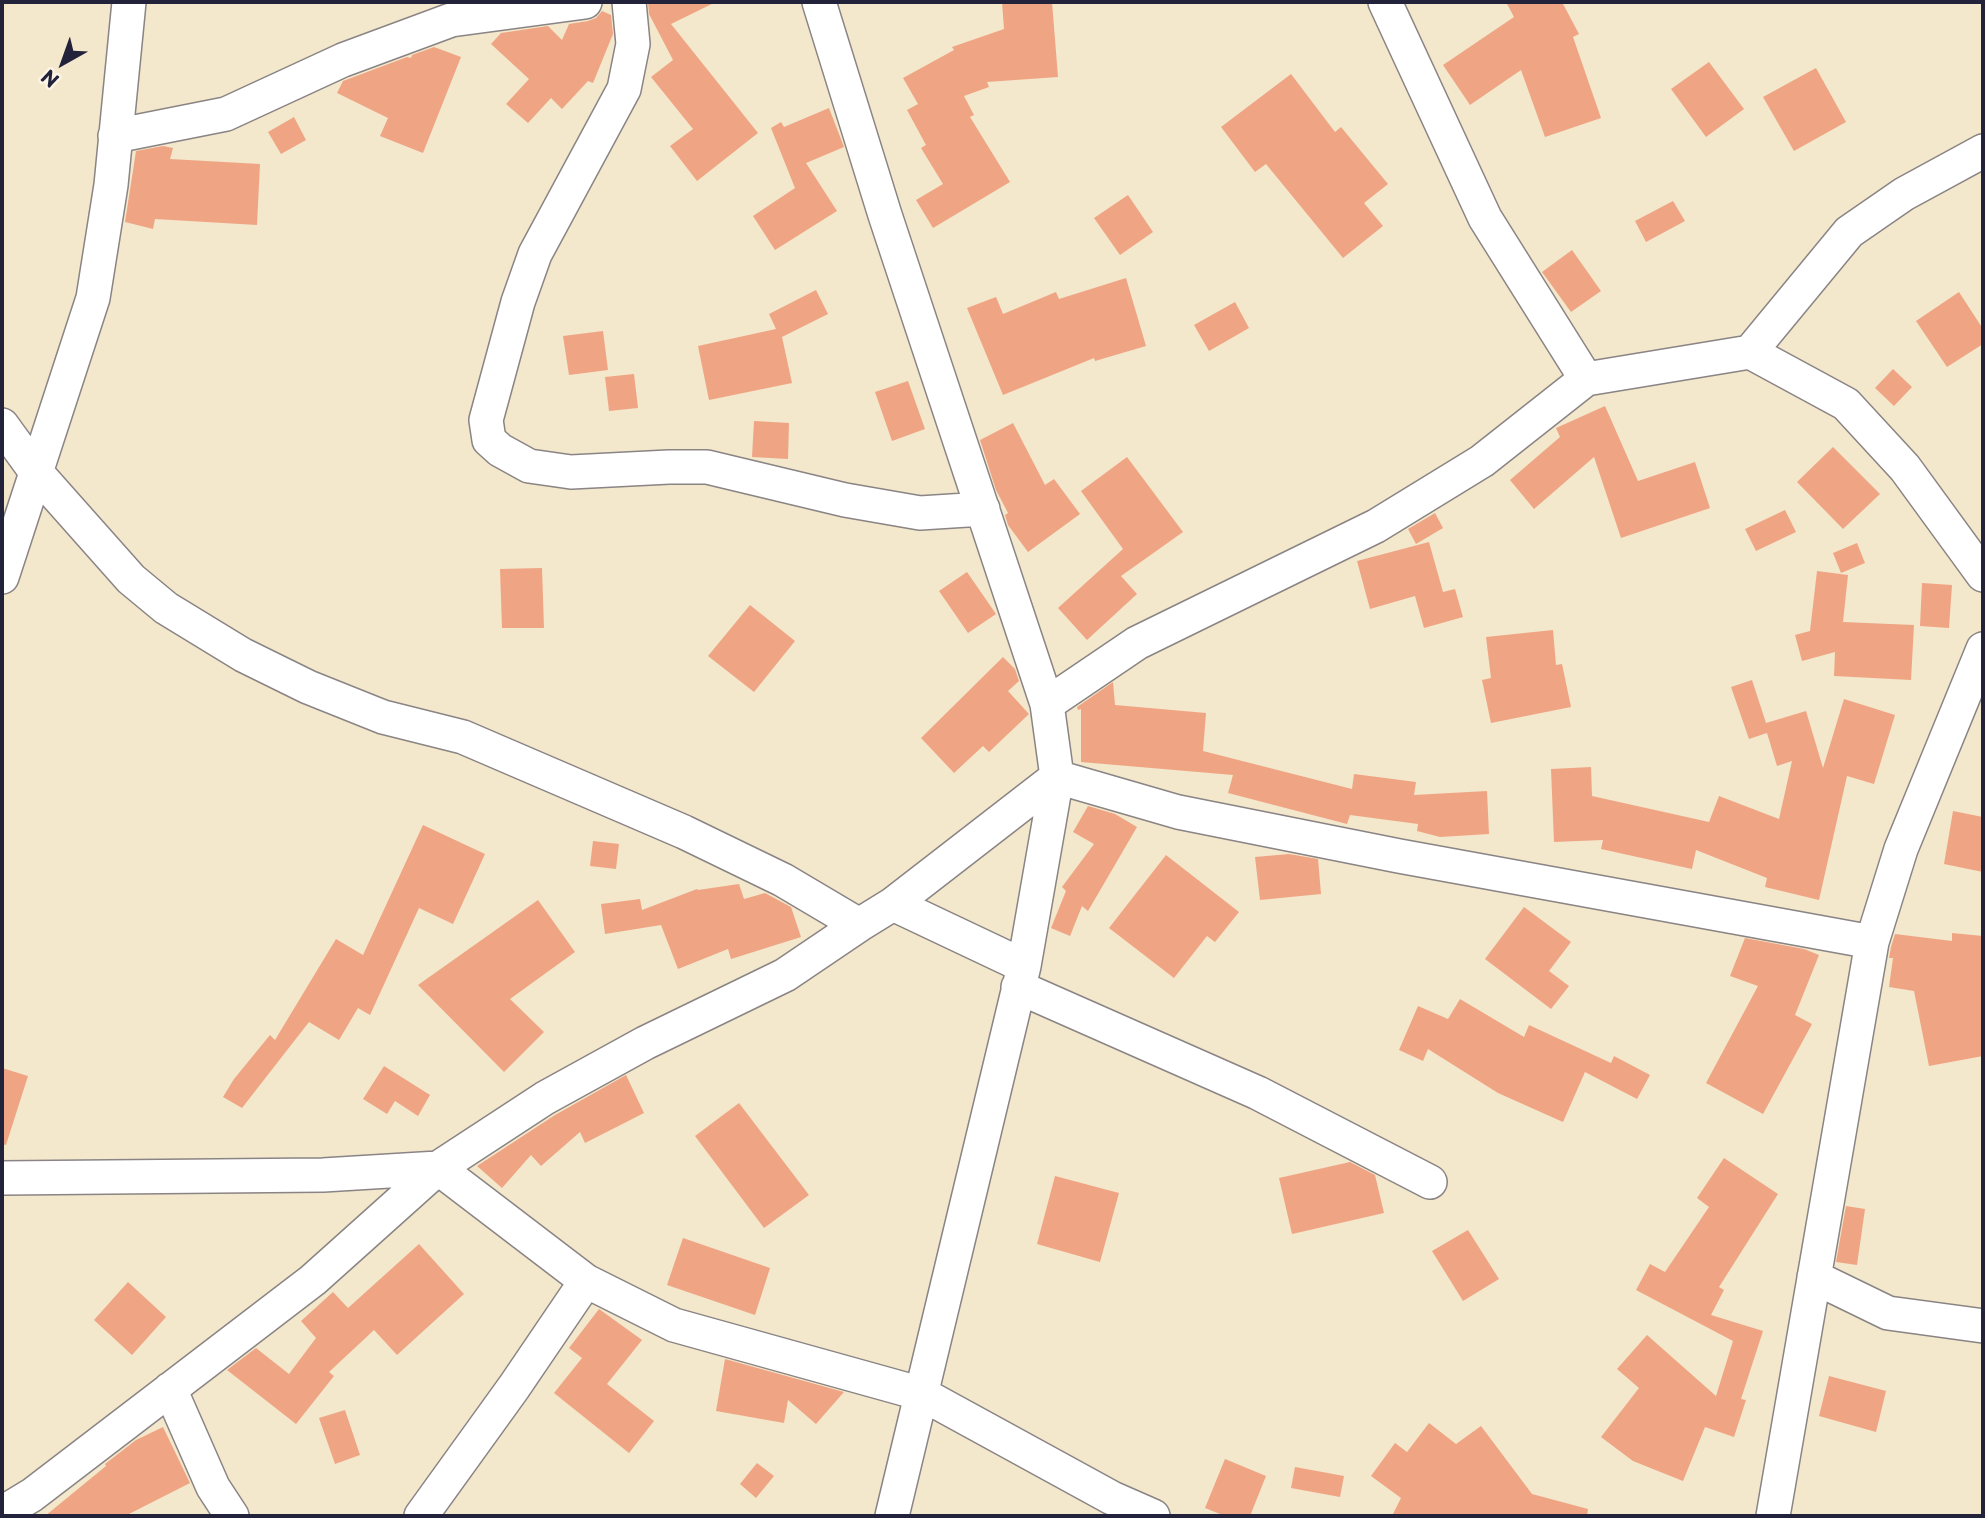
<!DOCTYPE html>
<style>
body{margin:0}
#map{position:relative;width:1985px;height:1518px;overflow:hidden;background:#f3e7cc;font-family:"Playpen Sans",sans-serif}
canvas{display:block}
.frame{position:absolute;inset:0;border:4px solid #22223b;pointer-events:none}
.north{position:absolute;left:28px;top:28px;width:70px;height:70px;-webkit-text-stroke:5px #fcf5e5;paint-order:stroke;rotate:220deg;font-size:19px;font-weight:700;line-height:28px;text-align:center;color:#22223b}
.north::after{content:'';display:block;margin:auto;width:24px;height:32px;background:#22223b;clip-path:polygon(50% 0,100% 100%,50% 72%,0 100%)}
</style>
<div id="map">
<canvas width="1985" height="1518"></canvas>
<div class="frame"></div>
<div class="north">N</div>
</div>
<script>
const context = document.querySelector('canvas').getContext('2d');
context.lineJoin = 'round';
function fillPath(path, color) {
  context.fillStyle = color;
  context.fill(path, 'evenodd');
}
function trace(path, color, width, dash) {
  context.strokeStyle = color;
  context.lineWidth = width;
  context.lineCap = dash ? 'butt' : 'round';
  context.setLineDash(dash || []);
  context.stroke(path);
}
fillPath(new Path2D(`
 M 648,2 L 716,2 L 671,24 L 758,133 L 697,181 L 670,146 L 693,129 L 651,77 L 673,60 L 649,14 Z
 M 1002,2 L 1052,2 L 1058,77 L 987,82 L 989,87 L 964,96 L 974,115 L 970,117 L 1010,182 L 933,228 L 916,200 L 943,184 L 921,148 L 926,145 L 907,110 L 918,104 L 903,78 L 954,50 L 952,47 L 1004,29 Z
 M 1506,2 L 1562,2 L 1579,34 L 1573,37 L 1601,118 L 1545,137 L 1521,70 L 1470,105 L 1443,65 L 1514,17 Z
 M 602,11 L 611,15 L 613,34 L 593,83 L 588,81 L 562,109 L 551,98 L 528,123 L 506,104 L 529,79 L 491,44 L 501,33 L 548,26 L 562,40 L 569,24 L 588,21 L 596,18 Z
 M 434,47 L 461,57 L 423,153 L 380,136 L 388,118 L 337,93 L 343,81 L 407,57 L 411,58 L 412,55 Z
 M 1709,62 L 1744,109 L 1706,137 L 1671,89 Z
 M 1816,68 L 1846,122 L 1794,151 L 1763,97 Z
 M 1291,74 L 1335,132 L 1341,127 L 1388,184 L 1364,203 L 1383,226 L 1343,258 L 1266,164 L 1255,172 L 1221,127 Z
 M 829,108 L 844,147 L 806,163 L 837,211 L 775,250 L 753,216 L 795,188 L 771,128 L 781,122 L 784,127 Z
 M 294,117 L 306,140 L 281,154 L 268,132 Z
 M 163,146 L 173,148 L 170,159 L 260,164 L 257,225 L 155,219 L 153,229 L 125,222 L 136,151 Z
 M 1128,195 L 1153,232 L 1120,255 L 1094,218 Z
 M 1673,201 L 1685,221 L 1646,242 L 1635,221 Z
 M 1572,250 L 1601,291 L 1571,312 L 1542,272 Z
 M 1126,278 L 1146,346 L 1095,361 L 1094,358 L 1003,395 L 967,308 L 996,297 L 1003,314 L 1056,292 L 1059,299 Z
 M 816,290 L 828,314 L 782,337 L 792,383 L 709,400 L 698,346 L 776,329 L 769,314 Z
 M 1959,292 L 1983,329 L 1983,344 L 1947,367 L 1916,321 Z
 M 1235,302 L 1249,328 L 1209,351 L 1194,325 Z
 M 603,331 L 608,370 L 569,375 L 563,336 Z
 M 1893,369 L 1912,387 L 1894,406 L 1875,388 Z
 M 634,374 L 638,408 L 609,411 L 605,377 Z
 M 908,381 L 925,429 L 892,441 L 875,392 Z
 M 1605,406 L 1638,481 L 1695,462 L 1710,508 L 1621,538 L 1594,457 L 1534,509 L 1510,480 L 1560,437 L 1556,428 Z
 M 754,421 L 789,423 L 788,459 L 752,457 Z
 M 1013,423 L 1045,485 L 1054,479 L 1080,514 L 1028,552 L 1008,525 L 1005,515 L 1008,513 L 996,490 L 980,440 Z
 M 1833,447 L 1880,494 L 1843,529 L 1797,482 Z
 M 1127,457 L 1183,532 L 1121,576 L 1137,594 L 1087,640 L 1058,608 L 1123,549 L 1081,491 Z
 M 1785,510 L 1796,532 L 1756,551 L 1745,529 Z
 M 1435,513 L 1443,528 L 1416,544 L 1408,529 Z
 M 1429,542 L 1443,592 L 1455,589 L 1463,617 L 1424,628 L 1415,596 L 1370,609 L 1357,561 Z
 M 1857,543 L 1865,563 L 1841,573 L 1833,553 Z
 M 542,568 L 544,628 L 502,628 L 500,569 Z
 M 1817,571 L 1848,575 L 1843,622 L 1914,625 L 1911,680 L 1834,676 L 1835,652 L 1802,661 L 1795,635 L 1810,631 Z
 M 967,572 L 996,614 L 968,633 L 939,591 Z
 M 1922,583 L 1952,585 L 1949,628 L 1920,626 Z
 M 750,605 L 795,641 L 754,692 L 708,656 Z
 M 1553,630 L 1556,665 L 1562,664 L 1571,707 L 1491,723 L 1482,680 L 1491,678 L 1486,637 Z
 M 1003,657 L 1015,669 L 1019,681 L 1008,691 L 1029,714 L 989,752 L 983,746 L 954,773 L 921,738 Z
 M 1752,680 L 1766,723 L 1806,711 L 1823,768 L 1844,699 L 1895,715 L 1874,784 L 1847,776 L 1819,900 L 1765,887 L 1767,878 L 1696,850 L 1692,869 L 1601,849 L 1603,840 L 1554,842 L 1551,769 L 1591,767 L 1592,796 L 1709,822 L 1719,796 L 1779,819 L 1792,761 L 1777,766 L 1767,733 L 1749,739 L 1731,687 Z
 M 1113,682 L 1115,705 L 1206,713 L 1203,751 L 1352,789 L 1354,774 L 1416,782 L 1414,795 L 1487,791 L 1489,834 L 1440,837 L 1417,831 L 1418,824 L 1350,815 L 1347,824 L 1228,793 L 1233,775 L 1081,762 L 1081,709 L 1078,710 L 1077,707 Z
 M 1088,806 L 1115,814 L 1137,827 L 1088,911 L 1082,906 L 1070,936 L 1051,928 L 1066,891 L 1062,887 L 1094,844 L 1073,832 Z
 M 1953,811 L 1983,817 L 1983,872 L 1944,864 Z
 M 423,825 L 485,854 L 453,924 L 419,908 L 370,1015 L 358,1008 L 339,1040 L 309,1022 L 242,1108 L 223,1097 L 234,1079 L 270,1035 L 275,1040 L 336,939 L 363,955 Z
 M 593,841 L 619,844 L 616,869 L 590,866 Z
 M 1289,854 L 1318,859 L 1321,894 L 1260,900 L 1255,857 Z
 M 1166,855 L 1239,912 L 1215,942 L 1207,936 L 1174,978 L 1109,928 Z
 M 739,884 L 744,899 L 765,893 L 791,907 L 801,937 L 731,959 L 728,949 L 678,969 L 661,925 L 605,934 L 601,904 L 640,899 L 642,910 L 697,889 L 698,890 Z
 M 538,900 L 575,952 L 510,999 L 544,1032 L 504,1072 L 418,985 Z
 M 1524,907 L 1571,942 L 1549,971 L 1569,986 L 1551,1009 L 1485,959 Z
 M 1952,933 L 1983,936 L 1983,1056 L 1929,1066 L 1914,991 L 1889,987 L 1893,958 L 1889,958 L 1891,947 L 1895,934 L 1952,941 Z
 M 1745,938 L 1804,949 L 1819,955 L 1795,1015 L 1812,1024 L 1763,1114 L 1706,1083 L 1758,986 L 1730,976 Z
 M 1460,999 L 1524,1037 L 1529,1025 L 1611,1063 L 1614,1056 L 1650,1075 L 1637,1099 L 1585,1072 L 1563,1122 L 1498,1093 L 1428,1049 L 1423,1061 L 1399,1050 L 1418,1006 L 1448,1019 Z
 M 384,1066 L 430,1095 L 418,1116 L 395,1101 L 387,1114 L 363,1099 Z
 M 2,1068 L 28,1076 L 6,1145 L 2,1144 Z
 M 626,1075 L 644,1113 L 585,1143 L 580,1132 L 541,1166 L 531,1155 L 502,1188 L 477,1166 L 555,1115 Z
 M 739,1103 L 809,1195 L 764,1228 L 695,1136 Z
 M 1724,1158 L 1778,1194 L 1719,1287 L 1724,1290 L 1711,1315 L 1763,1331 L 1741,1399 L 1746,1400 L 1734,1437 L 1705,1427 L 1683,1481 L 1633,1461 L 1601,1437 L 1639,1388 L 1617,1369 L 1647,1335 L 1716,1396 L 1733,1341 L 1636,1290 L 1650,1264 L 1665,1272 L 1709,1207 L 1697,1198 Z
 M 1350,1162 L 1375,1175 L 1384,1213 L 1292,1234 L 1279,1178 Z
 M 1055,1176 L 1119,1193 L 1100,1262 L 1037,1244 Z
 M 1846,1206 L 1865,1209 L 1857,1265 L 1836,1262 Z
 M 1468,1230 L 1499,1279 L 1463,1301 L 1432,1251 Z
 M 683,1238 L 770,1268 L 755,1315 L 667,1285 Z
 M 419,1244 L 464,1294 L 397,1355 L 374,1330 L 329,1372 L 334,1376 L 296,1424 L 227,1370 L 256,1348 L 289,1374 L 316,1338 L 301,1321 L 333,1292 L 348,1308 Z
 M 128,1282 L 166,1317 L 132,1355 L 94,1320 Z
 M 599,1309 L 642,1340 L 607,1384 L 654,1421 L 629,1453 L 554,1393 L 582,1358 L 569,1348 Z
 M 725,1359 L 844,1392 L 816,1424 L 788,1400 L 784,1423 L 716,1411 Z
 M 1829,1376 L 1886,1391 L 1876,1432 L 1819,1416 Z
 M 345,1410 L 360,1455 L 335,1464 L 319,1418 Z
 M 1429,1423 L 1456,1444 L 1481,1426 L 1532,1494 L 1588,1509 L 1587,1516 L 1392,1516 L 1401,1498 L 1371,1476 L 1395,1443 L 1407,1452 Z
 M 163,1427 L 190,1483 L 125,1516 L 45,1516 L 106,1466 L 105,1464 L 136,1440 Z
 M 1225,1459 L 1266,1476 L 1250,1516 L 1225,1516 L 1205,1508 Z
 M 757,1463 L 774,1476 L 756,1498 L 740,1484 Z
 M 1295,1467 L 1344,1476 L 1340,1497 L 1291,1488 Z`), '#efa584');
const street = new Path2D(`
 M 629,2 L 633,44 L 624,89 L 535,254 L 518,302 L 486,420 L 489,440 L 500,450 L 529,466 L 571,472 L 669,467 L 707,467 L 845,500 L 920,513 L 983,509
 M 819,2 L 885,215 L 1047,704 L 1057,777 L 1024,966 L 892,1516
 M 1385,2 L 1485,218 L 1586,379
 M 115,136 L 226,114 L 343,60 L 451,20 L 585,2
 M 1750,352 L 1849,232 L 1904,194 L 1983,151
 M 2,425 L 36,472 L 131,579 L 166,608 L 243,655 L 308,687 L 383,717 L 463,737 L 684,832 L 783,880 L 859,925 L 893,904 L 1057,777
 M 2,577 L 93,298 L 111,185 L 129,2
 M 1047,704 L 1137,643 L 1376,526 L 1482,461 L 1586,379 L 1750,352 L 1846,404 L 1905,468 L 1983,575
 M 1057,777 L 1178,812 L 1399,856 L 1872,942
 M 893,904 L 1024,966
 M 1018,987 L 1258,1093 L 1430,1182
 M 2,1178 L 323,1175 L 438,1168 L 586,1281 L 674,1325 L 922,1394 L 1112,1498 L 1153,1516
 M 1814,1277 L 1888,1313 L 1983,1326
 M 170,1389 L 213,1487 L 232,1516
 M 2,1513 L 32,1495 L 313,1280 L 438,1168 L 545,1098 L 645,1043 L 785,975 L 859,925
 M 421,1516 L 514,1387 L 586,1281
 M 1773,1516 L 1872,942 L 1901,849 L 1983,649`);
trace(street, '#8a8484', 36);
trace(street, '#fff', 33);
</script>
